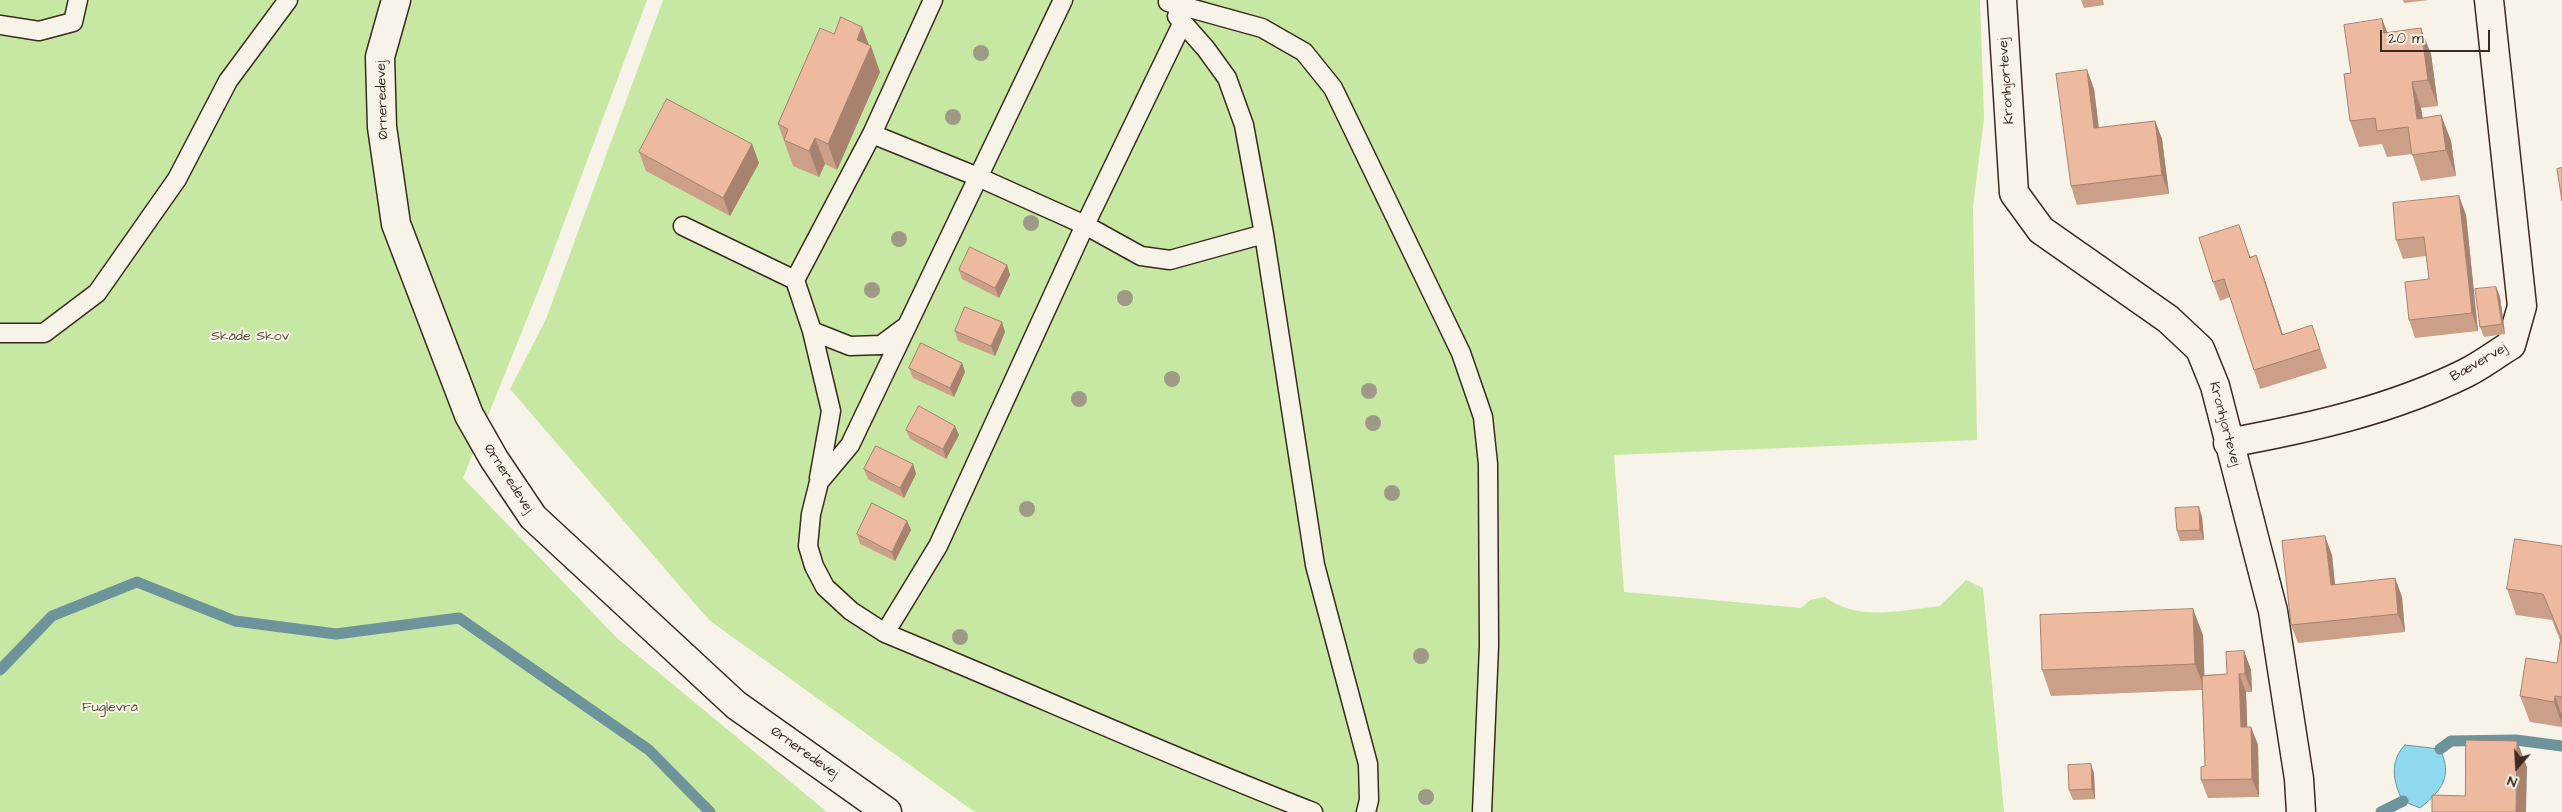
<!DOCTYPE html>
<meta charset="utf-8">
<style>
body{margin:0}
#map{position:relative;width:2562px;height:812px;overflow:hidden;background:#f7f3e8;font-family:"Architects Daughter",sans-serif}
canvas{display:block}
.north{position:absolute;left:2492px;top:742px;width:50px;height:50px;-webkit-text-stroke:4px #f7f3e8;paint-order:stroke;rotate:199deg;font-size:14px;font-weight:700;line-height:20px;text-align:center;color:#3b2a1e}
.north::after{content:'';display:block;margin:auto;width:18px;height:22px;background:#3b2a1e;clip-path:polygon(50% 0,100% 100%,50% 72%,0 100%)}
.scale{position:absolute;left:2380px;top:30px;width:110px;height:22px;box-sizing:border-box;border:2px solid #3b2a1e;border-top:0;padding-left:6px;font-size:15px;line-height:18px;white-space:nowrap;color:#3b2a1e;-webkit-text-stroke:4px #f7f3e8;paint-order:stroke}
</style>
<div id="map">
<canvas width="2562" height="812"></canvas>
<div class="north">N</div>
<div class="scale">20 m</div>
</div>
<script>
const context = document.querySelector('canvas').getContext('2d');
context.lineJoin = 'round';
function fillPath(path, color) {
  context.fillStyle = color;
  context.fill(path, 'evenodd');
}
function trace(path, color, width, dash) {
  context.strokeStyle = color;
  context.lineWidth = width;
  context.lineCap = dash ? 'butt' : 'round';
  context.setLineDash(dash || []);
  context.stroke(path);
}
function write(font, color, halo, rows, align = 'center') {
  context.font = font + ' "Architects Daughter",sans-serif';
  context.lineWidth = 4;
  context.setLineDash([]);
  context.textBaseline = 'middle';
  context.strokeStyle = halo;
  context.fillStyle = color;
  for (const [text, x, y, turn = 0] of rows) {
    context.save();
    context.translate(x, y);
    context.rotate((+turn || 0) * Math.PI / 180);
    context.textAlign = isNaN(turn) ? turn : align;
    if (halo) context.strokeText(text, 0, 0);
    context.fillText(text, 0, 0);
    context.restore();
  }
}
fillPath(new Path2D(`
 M 0,0 L 647,0 L 543,279 L 463,478 L 617,638 L 827,812 L 0,812 Z
 M 663,0 L 1980,0 L 1984,118 L 1973,207 L 1977,440 L 1614,455 L 1624,592 L 1801,608 L 1810,600 L 1825,597 C 1858,622 1902,610 1940,606 L 1966,580 L 1983,588 L 2004,812 L 976,812 L 972,810 L 709,620 L 510,389 L 546,319 Z`), '#c6e8a2');
const water = new Path2D(`
 M 2405,745 L 2440,749 C 2453,777 2442,790 2420,808 L 2403,801 C 2393,783 2389,761 2405,745 Z`);
fillPath(water, '#8fd9ef');
trace(water, '#6d939b', 1);
trace(new Path2D(`
 M 0,670 L 52,616 L 137,582 L 235,621 L 336,634 L 459,618 L 649,750 L 710,812
 M 2440,749 L 2451,741 L 2516,740 L 2562,746
 M 2381,812 L 2403,801`), '#6d939b', 11);
const service = new Path2D(`
 M 1063,0 L 850,445 L 819,482 L 811,514 L 808,546 L 814,566 L 825,587 L 851,611 L 885,633 L 938,546 L 1085,225 L 1182,24
 M 1168,2 L 1262,28 L 1304,52 L 1333,88 L 1461,353 L 1483,417 L 1488,464 L 1489,646 L 1482,812
 M 1177,16 L 1206,49 L 1227,78 L 1244,125 L 1264,234 L 1315,565 L 1368,764 L 1369,800 L 1366,812
 M 0,25 L 39,31 L 73,22 L 78,0
 M 872,134 L 978,177 L 1085,225 L 1141,256 L 1170,260 L 1264,234
 M 683,226 L 795,280
 M 812,331 L 850,346 L 881,345 L 904,328
 M 0,333 L 44,333 L 97,293 L 177,179 L 228,81 L 288,0
 M 819,478 L 831,411 L 812,331 L 795,280 L 872,134 L 933,0
 M 885,633 C 1028,692 1169,756 1313,812`);
const minor = new Path2D(`
 M 396,0 L 380,57 L 382,127 L 396,224 L 469,415 L 494,459 L 533,517 L 736,705 L 887,812
 M 2002,0 L 2014,193 L 2041,230 L 2168,319 L 2200,349 L 2215,386 L 2273,611 L 2299,779 L 2301,812
 M 2228,443 C 2310,428 2391,410 2466,373 C 2482,365 2496,354 2511,345 L 2522,306 L 2489,0`);
trace(service, '#3b2a1e', 21);
trace(minor, '#3b2a1e', 31);
trace(service, '#f7f3e8', 18);
trace(minor, '#f7f3e8', 28);
context.fillStyle = '#9f9987';
for (const [x, y] of [
 [981,53],
 [953,117],
 [1031,223],
 [899,239],
 [872,290],
 [1125,298],
 [1172,379],
 [1369,391],
 [1079,399],
 [1373,423],
 [1392,493],
 [1027,509],
 [960,637],
 [1421,656],
 [1426,797]
]) {
  context.beginPath();
  context.arc(x, y, 8, 0, 2 * Math.PI);
  context.fill();
}
fillPath(new Path2D(`
 M 2081,0 L 2103,0 L 2104,5 L 2084,8 Z
 M 2403,0 L 2429,0 L 2404,3 Z
 M 2382,19 L 2387,32 L 2431,54 L 2438,106 L 2421,108 L 2423,118 L 2441,115 L 2451,141 L 2456,176 L 2421,181 L 2412,154 L 2387,157 L 2382,144 L 2359,147 L 2350,121 L 2351,73 Z
 M 862,27 L 869,45 L 880,72 L 837,170 L 825,164 L 819,177 L 793,166 L 778,124 L 834,34 Z
 M 2087,70 L 2094,89 L 2099,128 L 2155,121 L 2162,139 L 2169,194 L 2077,205 L 2071,186 Z
 M 752,144 L 759,163 L 730,216 L 646,171 L 639,152 Z
 M 2459,196 L 2466,215 L 2478,331 L 2415,338 L 2409,320 L 2429,279 L 2426,256 L 2403,259 L 2396,240 Z
 M 2239,225 L 2250,257 L 2256,255 L 2283,335 L 2312,325 L 2327,368 L 2260,389 L 2230,297 L 2220,301 L 2213,282 Z
 M 1007,265 L 1010,275 L 999,298 L 962,279 L 959,270 Z
 M 2496,287 L 2500,297 L 2505,334 L 2484,337 L 2480,327 Z
 M 955,331 L 1005,332 L 995,356 L 958,341 Z
 M 962,363 L 965,372 L 954,397 L 913,378 L 909,368 Z
 M 906,430 L 959,435 L 946,459 L 910,439 Z
 M 913,464 L 916,474 L 904,498 L 868,479 L 864,469 Z
 M 2202,517 L 2204,540 L 2180,541 L 2177,531 Z
 M 907,521 L 911,530 L 895,561 L 860,544 L 857,534 Z
 M 2562,546 L 2562,727 L 2530,722 L 2520,696 L 2557,663 L 2560,640 L 2552,620 L 2516,615 L 2507,589 Z
 M 2332,555 L 2335,585 L 2395,578 L 2402,597 L 2405,632 L 2298,643 L 2291,625 Z
 M 2203,635 L 2204,675 L 2227,674 L 2244,651 L 2251,670 L 2252,692 L 2246,692 L 2247,727 L 2251,727 L 2258,745 L 2259,797 L 2208,798 L 2201,780 L 2205,766 L 2202,690 L 2051,696 L 2042,670 Z
 M 2094,773 L 2095,799 L 2073,800 L 2069,790 Z`), '#cc9f89');
fillPath(new Path2D(`
 M 2382,19 L 2392,45 L 2384,33 Z
 M 862,27 L 870,48 L 871,46 L 880,72 L 837,170 L 828,144 L 857,40 Z
 M 2421,28 L 2431,54 L 2438,106 L 2428,80 Z
 M 2087,70 L 2094,89 L 2101,147 L 2094,128 Z
 M 2412,82 L 2421,108 L 2426,145 L 2417,119 Z
 M 2441,115 L 2451,141 L 2456,176 L 2446,150 Z
 M 2155,121 L 2162,139 L 2169,194 L 2162,175 Z
 M 815,138 L 825,164 L 819,177 L 809,151 Z
 M 752,144 L 759,163 L 730,216 L 723,198 Z
 M 2459,196 L 2466,215 L 2478,331 L 2472,313 Z
 M 2256,255 L 2263,274 L 2289,353 L 2282,335 Z
 M 1007,265 L 1010,275 L 999,298 L 995,288 Z
 M 2496,287 L 2500,297 L 2505,334 L 2502,324 Z
 M 1002,322 L 1005,332 L 995,356 L 991,346 Z
 M 962,363 L 965,372 L 954,397 L 950,388 Z
 M 955,426 L 959,435 L 946,459 L 943,449 Z
 M 913,464 L 916,474 L 904,498 L 900,488 Z
 M 2199,507 L 2202,517 L 2204,540 L 2200,530 Z
 M 907,521 L 911,530 L 895,561 L 892,552 Z
 M 2325,536 L 2332,555 L 2337,604 L 2331,585 Z
 M 2395,578 L 2402,597 L 2405,632 L 2398,614 Z
 M 2193,609 L 2203,635 L 2205,690 L 2195,664 Z
 M 2244,651 L 2251,670 L 2252,692 L 2245,674 Z
 M 2239,674 L 2246,692 L 2248,746 L 2241,727 Z
 M 2555,696 L 2562,716 L 2562,724 L 2554,702 Z
 M 2251,727 L 2258,745 L 2259,797 L 2252,779 Z
 M 2517,741 L 2527,767 L 2526,812 L 2516,812 Z
 M 2091,764 L 2094,773 L 2095,799 L 2092,789 Z`), '#a6826f');
const building = new Path2D(`
 M 841,17 L 862,27 L 857,40 L 871,46 L 828,144 L 815,138 L 809,151 L 784,140 L 788,129 L 778,124 L 820,28 L 834,34 Z
 M 2382,19 L 2384,33 L 2421,28 L 2428,80 L 2412,82 L 2417,119 L 2441,115 L 2446,150 L 2412,155 L 2408,127 L 2377,131 L 2375,118 L 2350,121 L 2344,74 L 2351,73 L 2344,25 Z
 M 2087,70 L 2094,128 L 2155,121 L 2162,175 L 2071,186 L 2056,74 Z
 M 667,99 L 752,144 L 723,198 L 639,152 Z
 M 2562,168 L 2562,201 L 2557,169 Z
 M 2459,196 L 2472,313 L 2409,320 L 2405,282 L 2429,279 L 2424,237 L 2396,240 L 2393,203 Z
 M 2239,225 L 2250,258 L 2256,255 L 2282,335 L 2312,325 L 2320,349 L 2254,370 L 2224,279 L 2213,282 L 2199,238 Z
 M 970,247 L 1007,265 L 995,288 L 959,270 Z
 M 2496,287 L 2502,324 L 2480,327 L 2475,289 Z
 M 965,307 L 1002,322 L 991,346 L 955,331 Z
 M 921,343 L 962,363 L 950,388 L 909,368 Z
 M 919,406 L 955,426 L 943,449 L 906,430 Z
 M 876,446 L 913,464 L 900,488 L 864,469 Z
 M 872,503 L 907,521 L 892,552 L 857,534 Z
 M 2199,507 L 2200,530 L 2177,531 L 2175,508 Z
 M 2325,536 L 2331,585 L 2395,578 L 2398,614 L 2291,625 L 2282,541 Z
 M 2515,539 L 2562,546 L 2562,697 L 2555,696 L 2554,702 L 2520,696 L 2526,658 L 2557,663 L 2561,637 L 2543,594 L 2507,589 Z
 M 2193,609 L 2195,664 L 2042,670 L 2040,615 Z
 M 2244,651 L 2245,674 L 2239,674 L 2241,727 L 2251,727 L 2252,779 L 2201,780 L 2201,767 L 2205,766 L 2202,676 L 2227,674 L 2226,652 Z
 M 2466,740 L 2517,741 L 2516,812 L 2432,812 L 2432,795 L 2465,796 Z
 M 2091,764 L 2092,789 L 2069,790 L 2068,765 Z`);
fillPath(building, '#edb99f');
trace(building, '#a6826f', 1);
write('14px', '#3b2a1e', '#f7f3e8', [
 ["Kronhjortevej",2007,81,-94],
 ["Ørneredevej",383,100,-92],
 ["Bævervej",2479,363,-30],
 ["Kronhjortevej",2224,424,75],
 ["Ørneredevej",508,479,57],
 ["Ørneredevej",804,753,35]
]);
write('14px', '#575038', '#f7f3e8', [
 ["Skåde Skov",250,337],
 ["Fuglevrå",110,708]
]);
</script>
